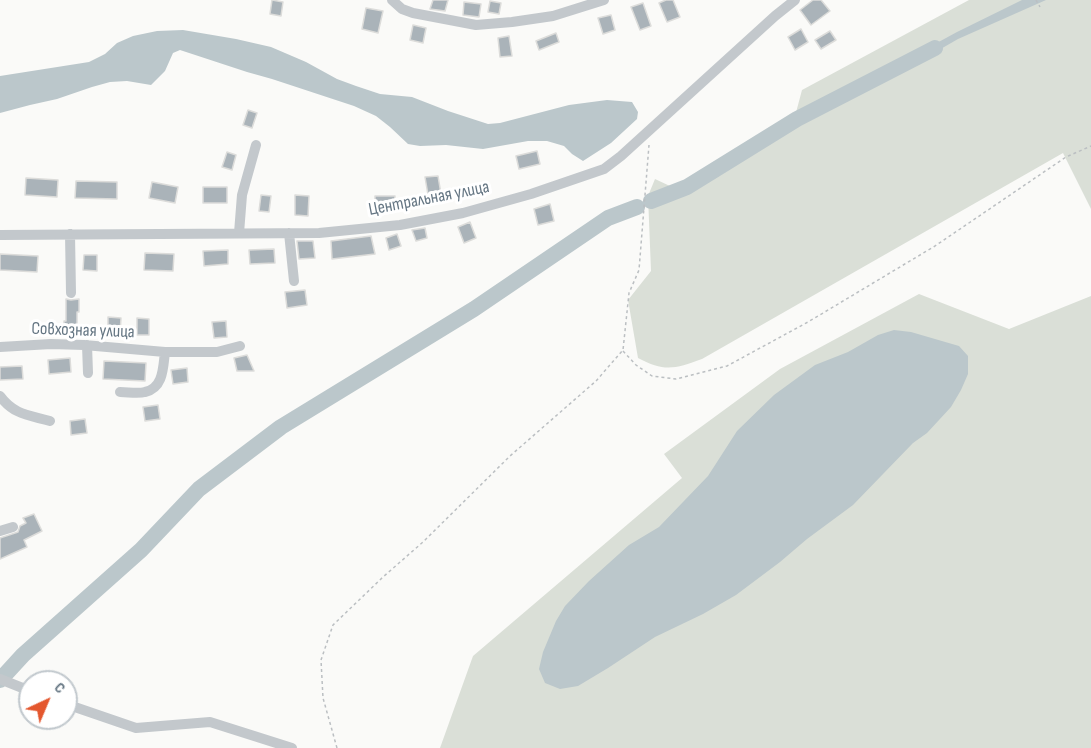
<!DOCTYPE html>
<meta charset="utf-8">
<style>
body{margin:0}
#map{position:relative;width:1091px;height:748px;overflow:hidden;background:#fafaf8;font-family:"Sofia Sans Condensed",sans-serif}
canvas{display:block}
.north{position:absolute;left:18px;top:670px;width:60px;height:60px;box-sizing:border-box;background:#fff;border:2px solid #c1c8cd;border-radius:50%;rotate:44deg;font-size:16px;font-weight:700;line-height:24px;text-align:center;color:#657683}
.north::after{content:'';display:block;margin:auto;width:21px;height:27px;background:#e4572e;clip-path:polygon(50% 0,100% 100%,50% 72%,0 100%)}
</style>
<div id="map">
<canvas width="1091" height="748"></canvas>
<div class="north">С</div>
</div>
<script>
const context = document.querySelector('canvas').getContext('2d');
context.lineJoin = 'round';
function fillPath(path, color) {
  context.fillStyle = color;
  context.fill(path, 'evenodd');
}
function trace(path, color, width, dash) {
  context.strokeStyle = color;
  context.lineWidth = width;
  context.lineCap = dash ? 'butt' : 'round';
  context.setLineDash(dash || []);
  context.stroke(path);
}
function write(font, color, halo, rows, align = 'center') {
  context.font = font + ' "Sofia Sans Condensed",sans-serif';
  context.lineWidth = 6;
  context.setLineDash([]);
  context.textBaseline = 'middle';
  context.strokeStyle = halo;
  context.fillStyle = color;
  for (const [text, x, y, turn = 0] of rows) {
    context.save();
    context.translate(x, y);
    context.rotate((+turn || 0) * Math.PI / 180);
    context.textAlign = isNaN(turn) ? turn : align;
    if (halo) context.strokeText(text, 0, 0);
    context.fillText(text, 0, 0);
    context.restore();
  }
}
fillPath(new Path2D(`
 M 969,0 L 1091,0 L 1091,209 L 1063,153 L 702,359 C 675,369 664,372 638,358 L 628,300 L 651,271 L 648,196 L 655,179 L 687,194 L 727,171 L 794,120 L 802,90 Z
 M 919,294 L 1009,329 L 1091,296 L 1091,748 L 440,748 L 473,656 L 682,478 L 664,454 L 780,369 Z`), '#dadfd7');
fillPath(new Path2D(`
 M 1022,0 L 1046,0 L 958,39 L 925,58 L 916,58 L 924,50 L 957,32 Z
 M 183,30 L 236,39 L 271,47 L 306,62 L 337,79 L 356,86 L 380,94 L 412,97 L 448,111 L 488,124 L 500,123 L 569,105 L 607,100 L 632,102 L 638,112 L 637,119 L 611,143 L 583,161 L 572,154 L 564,146 L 547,141 L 528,141 L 483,149 L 446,145 L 420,146 L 408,144 L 390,127 L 376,116 L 354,106 L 272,79 L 247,72 L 180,50 L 173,53 L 165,71 L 151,85 L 127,81 L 110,82 L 92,87 L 57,99 L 30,105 L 0,113 L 0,76 L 89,62 L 105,54 L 117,43 L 133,36 L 157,31 Z
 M 894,330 L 911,332 L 959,346 L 968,356 L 968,374 L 961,390 L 951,407 L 927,433 L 913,443 L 853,505 L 807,539 L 780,562 L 736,595 L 703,614 L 655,637 L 608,668 L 578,686 L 560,689 L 545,683 L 539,669 L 543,652 L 556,621 L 565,606 L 589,581 L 629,545 L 659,527 L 708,476 L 737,431 L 774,395 L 815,365 L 848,352 L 878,335 Z`), '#bbc7cb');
trace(new Path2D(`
 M 651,201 L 687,187 L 797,119 L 935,48
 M 0,680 L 23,655 L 141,550 L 199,489 L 281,427 L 474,309 L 608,218 L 637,207`), '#bbc7cb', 16);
const building = new Path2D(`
 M 272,0 L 283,2 L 281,16 L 270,14 Z
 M 433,0 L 448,0 L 445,11 L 430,9 Z
 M 666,0 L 673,0 L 680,17 L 667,22 L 659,3 Z
 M 813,0 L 821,0 L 830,11 L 811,25 L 800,10 Z
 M 490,1 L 501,3 L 499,14 L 488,12 Z
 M 464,2 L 481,4 L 479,17 L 463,15 Z
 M 643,3 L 651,26 L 640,30 L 631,7 Z
 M 366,8 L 383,11 L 378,33 L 362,29 Z
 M 611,15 L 615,30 L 603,34 L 598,18 Z
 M 413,25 L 426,28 L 423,43 L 410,40 Z
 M 801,29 L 808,42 L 795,50 L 788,37 Z
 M 830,31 L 836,40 L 821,49 L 815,40 Z
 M 556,33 L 559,42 L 539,50 L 536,41 Z
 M 509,36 L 512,56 L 500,57 L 498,38 Z
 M 248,110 L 257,113 L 252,128 L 243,125 Z
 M 537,151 L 540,164 L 519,169 L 516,156 Z
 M 227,152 L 236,155 L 232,170 L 222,167 Z
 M 438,176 L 441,194 L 428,195 L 425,177 Z
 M 26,178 L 58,180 L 57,197 L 25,195 Z
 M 76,181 L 117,182 L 117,199 L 75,198 Z
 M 152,182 L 178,187 L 175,203 L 149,198 Z
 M 203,187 L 227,187 L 227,203 L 203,203 Z
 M 261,195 L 271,196 L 269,212 L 259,211 Z
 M 295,195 L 309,196 L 308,216 L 295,215 Z
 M 375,196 L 395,196 L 394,210 L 377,210 L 375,202 Z
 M 550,204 L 554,221 L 538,225 L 534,209 Z
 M 470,222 L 476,238 L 464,243 L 458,227 Z
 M 425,228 L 427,238 L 416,241 L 412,230 Z
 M 397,234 L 401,246 L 389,250 L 386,238 Z
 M 371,236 L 375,254 L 332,259 L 331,241 Z
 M 297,241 L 313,241 L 315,258 L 299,259 Z
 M 274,249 L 275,263 L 250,264 L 249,250 Z
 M 228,250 L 228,264 L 204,266 L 203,251 Z
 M 145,253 L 174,254 L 173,271 L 144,270 Z
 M 0,254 L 38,256 L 37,272 L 0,270 Z
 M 84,255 L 97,255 L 97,271 L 83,270 Z
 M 305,290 L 307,305 L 287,308 L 285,292 Z
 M 66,299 L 71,300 L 79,299 L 79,312 L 77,312 L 77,334 L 64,334 L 64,321 L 66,321 Z
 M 108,317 L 121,318 L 120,334 L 108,334 Z
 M 137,318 L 149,319 L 149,335 L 137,335 Z
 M 226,321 L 227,337 L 214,338 L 212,322 Z
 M 247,355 L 254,371 L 237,371 L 234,358 Z
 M 70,358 L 71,372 L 49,374 L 48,360 Z
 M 104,361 L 146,363 L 145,381 L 103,379 Z
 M 22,366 L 23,379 L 0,380 L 0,367 Z
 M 187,368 L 188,382 L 173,384 L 171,370 Z
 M 158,405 L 160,419 L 145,421 L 143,407 Z
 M 85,419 L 87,433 L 71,435 L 70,421 Z
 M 34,514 L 42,531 L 24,540 L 27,547 L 0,559 L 0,538 L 18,532 L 20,526 L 26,523 L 23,518 Z`);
fillPath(building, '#aab3b9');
trace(building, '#dcdcda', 1.5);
trace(new Path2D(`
 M 1036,0 L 1040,7
 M 623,351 L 636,365 L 652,376 L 676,379 L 727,366 L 808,322 L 935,246 L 1066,157 L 1091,146
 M 337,748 L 323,698 L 321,660 L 333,625 L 383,577 L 423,542 L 510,456 L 596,381 L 623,350 L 629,293 L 639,270 L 649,145`), '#bbbfc2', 1.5, [3, 3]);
trace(new Path2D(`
 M 392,0 L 402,9 L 413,13 L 476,25 L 512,22 L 553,16 L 604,0
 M 239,233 L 242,195 L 256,145
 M 289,233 L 294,281
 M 70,234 L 71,293
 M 0,235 L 319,233 L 400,225 L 463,213 L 531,194 L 604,169 L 621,156 L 775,16 L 795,0
 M 87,345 L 88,373
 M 0,347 L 51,344 L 84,345 L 165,352 L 217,352 L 240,346
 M 120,392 C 128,392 138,394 145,392 C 164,388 163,366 165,352
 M 0,396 C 14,415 29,415 50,421
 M 0,531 L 13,527
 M 0,679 L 30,691
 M 66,704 L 136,728 L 210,722 L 292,748`), '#c3c8cc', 10);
write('18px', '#657683', '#fff', [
 ["Центральная улица",429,199,-11],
 ["Совхозная улица",83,331,2]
]);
</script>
